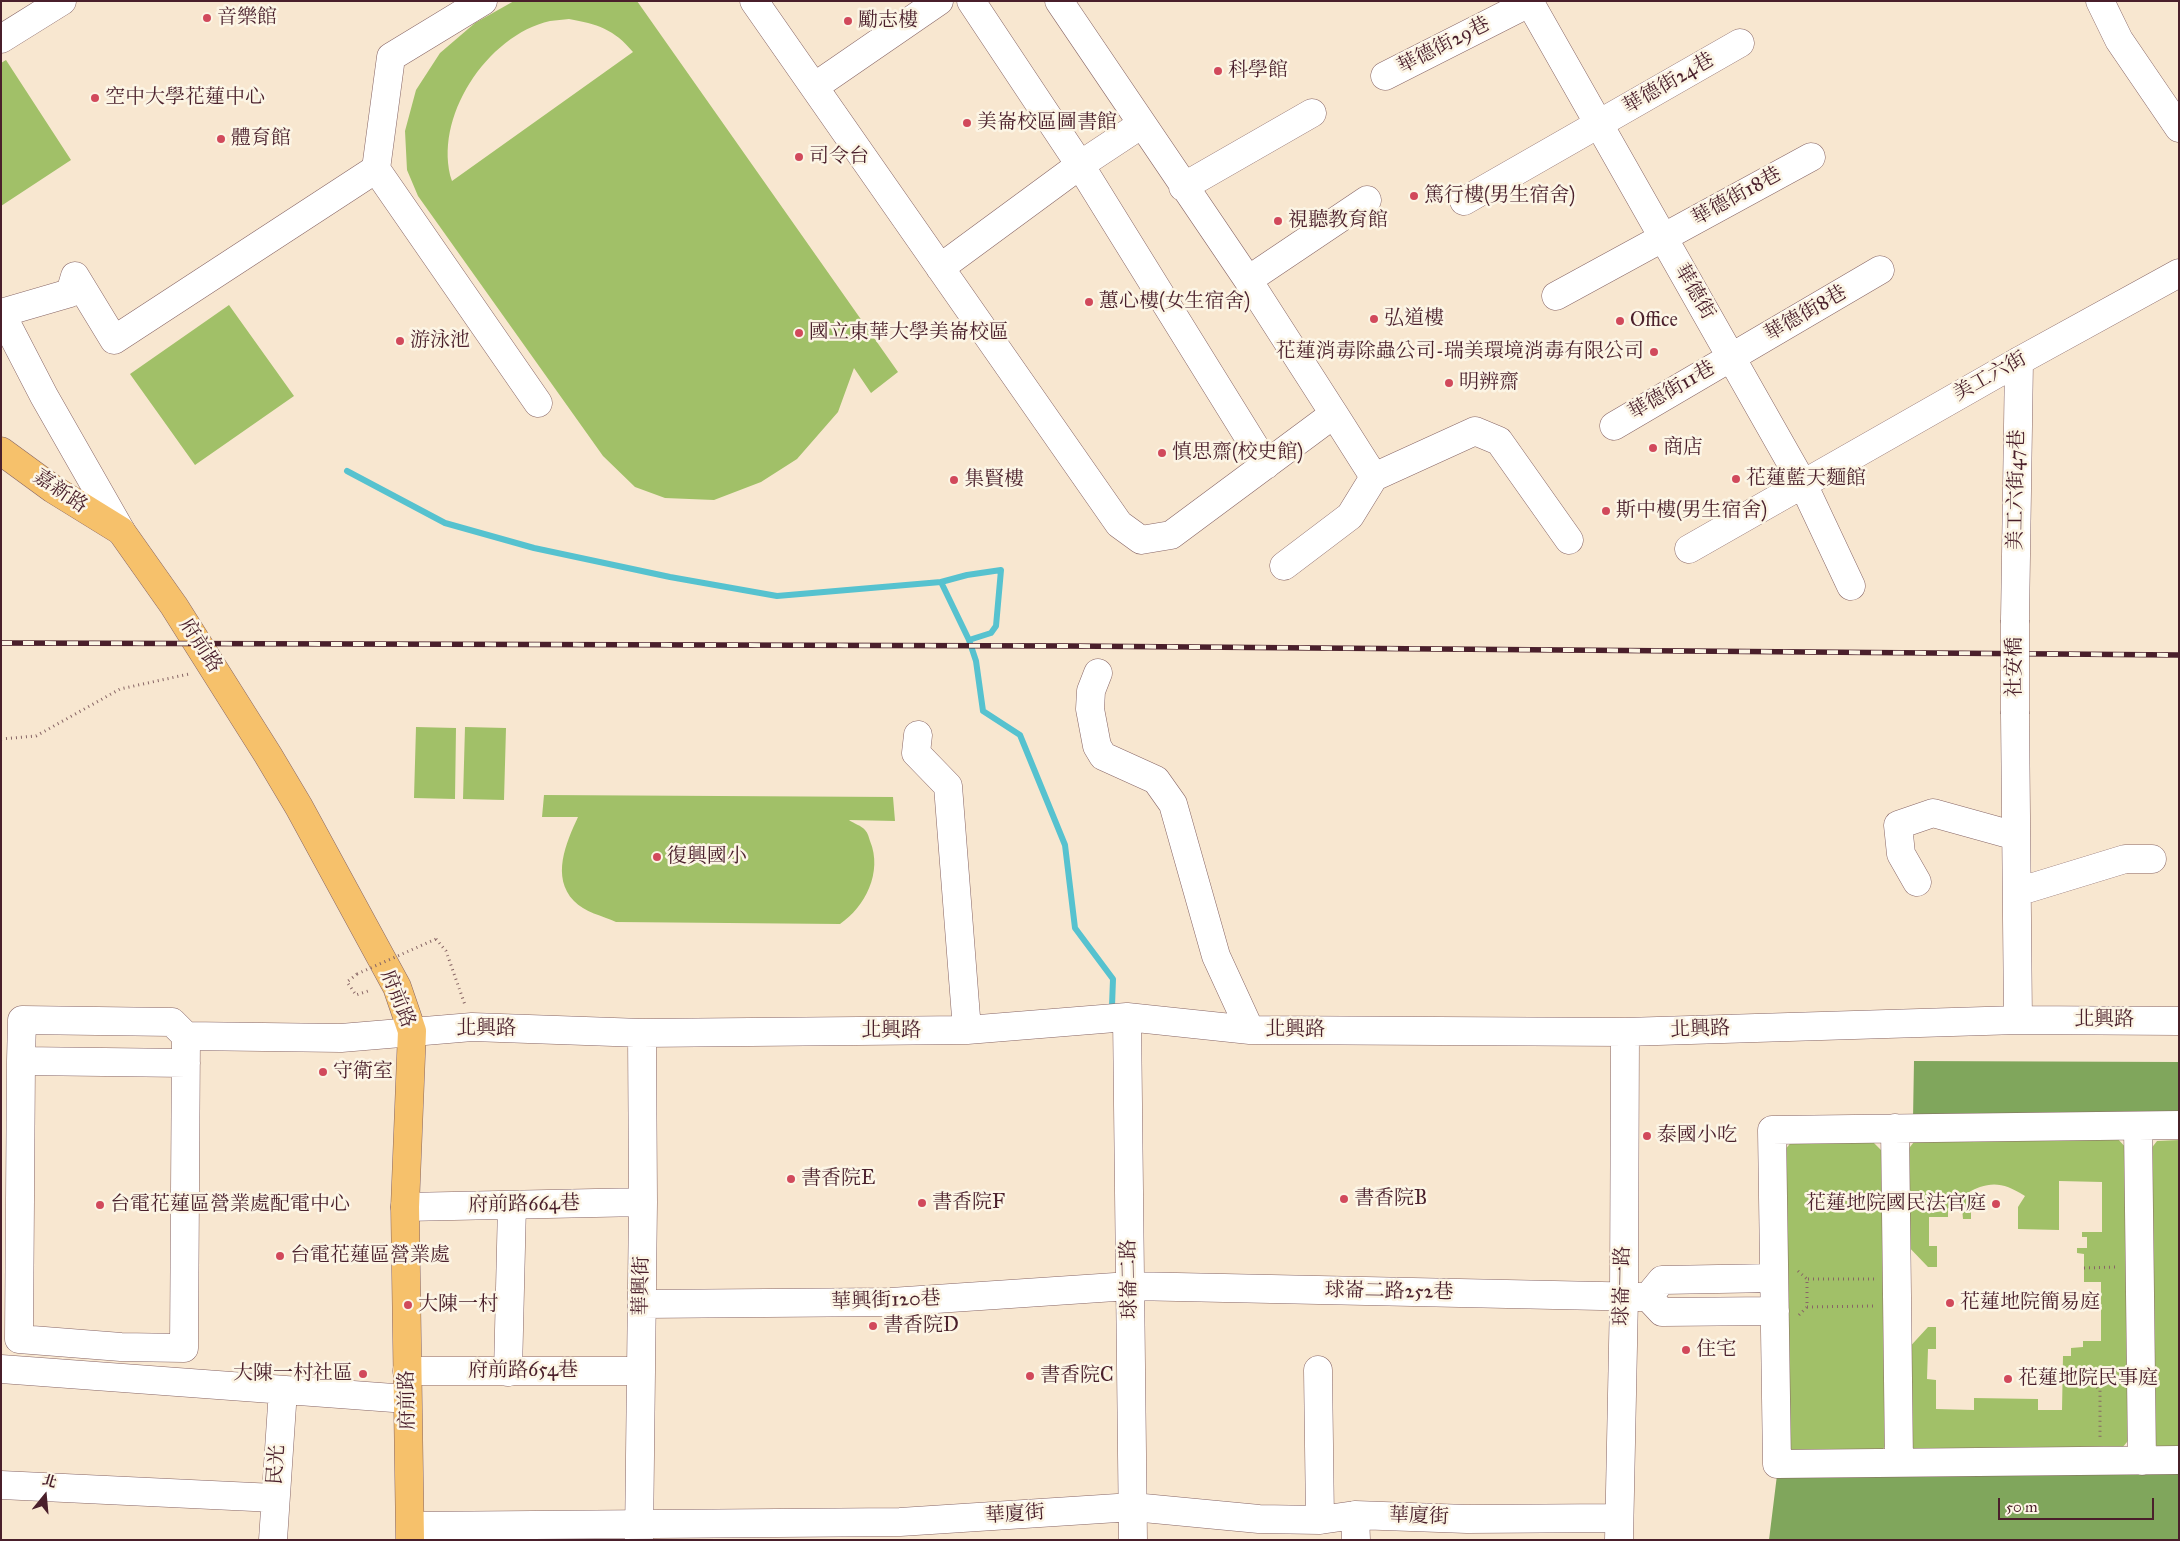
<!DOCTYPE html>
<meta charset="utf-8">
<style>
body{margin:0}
#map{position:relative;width:2180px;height:1541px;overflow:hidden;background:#f8e7d0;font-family:"IM FELL Great Primer","Noto Serif TC",serif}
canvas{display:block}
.frame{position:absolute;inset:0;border:2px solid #4a1f2b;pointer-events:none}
.north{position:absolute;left:20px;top:1471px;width:50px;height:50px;-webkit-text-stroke:4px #fcf5e5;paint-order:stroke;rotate:17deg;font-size:14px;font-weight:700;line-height:20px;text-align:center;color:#4a1f2b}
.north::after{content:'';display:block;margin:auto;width:18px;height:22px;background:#4a1f2b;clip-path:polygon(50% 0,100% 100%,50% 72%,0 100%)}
.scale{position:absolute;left:1998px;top:1498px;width:156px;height:22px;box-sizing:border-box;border:2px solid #4a1f2b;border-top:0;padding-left:6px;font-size:15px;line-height:18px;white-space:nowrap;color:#4a1f2b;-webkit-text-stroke:4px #fcf5e5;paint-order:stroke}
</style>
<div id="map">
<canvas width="2180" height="1541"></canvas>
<div class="frame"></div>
<div class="north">北</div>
<div class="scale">50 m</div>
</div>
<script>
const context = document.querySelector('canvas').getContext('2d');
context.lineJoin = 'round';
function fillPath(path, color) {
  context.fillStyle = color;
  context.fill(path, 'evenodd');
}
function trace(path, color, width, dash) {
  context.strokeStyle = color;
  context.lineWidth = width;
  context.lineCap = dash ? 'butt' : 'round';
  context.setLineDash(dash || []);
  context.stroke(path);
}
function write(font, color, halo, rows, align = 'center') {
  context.font = font + ' "IM FELL Great Primer","Noto Serif TC",serif';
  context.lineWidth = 5;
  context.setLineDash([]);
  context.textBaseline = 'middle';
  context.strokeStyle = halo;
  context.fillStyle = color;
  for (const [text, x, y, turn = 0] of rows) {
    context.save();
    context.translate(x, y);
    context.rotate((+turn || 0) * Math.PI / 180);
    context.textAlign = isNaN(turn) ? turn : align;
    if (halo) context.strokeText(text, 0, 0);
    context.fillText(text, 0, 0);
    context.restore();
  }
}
fillPath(new Path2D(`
 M 514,1 L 637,1 L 898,372 L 871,393 L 854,368 L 838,412 L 797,459 L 761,482 L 714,500 L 665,498 L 635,487 L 603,456 L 418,196 L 407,170 L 405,131 L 416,90 L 440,53 L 475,23 ZM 569,19 C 597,24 614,29 633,52 L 452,181 C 432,119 487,35 550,21 C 556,20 563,20 569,19 Z
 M 6,60 L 71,160 L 1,206 L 1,63 Z
 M 229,305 L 294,396 L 195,465 L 130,374 Z
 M 416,727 L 456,728 L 455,799 L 414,798 Z
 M 465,727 L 506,728 L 504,800 L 463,799 Z
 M 544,795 L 893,797 L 895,821 L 849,820 C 853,823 862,826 865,830 C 868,833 869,838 870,841 C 883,872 865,907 840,924 L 616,922 C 603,916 584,912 574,901 C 551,877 566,843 578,817 L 542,817 Z
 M 2115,1136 L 2131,1153 L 2132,1436 L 2117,1454 L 1918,1455 L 1905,1442 L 1905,1352 L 1928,1327 L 1936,1327 L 1936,1349 L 1928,1349 L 1927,1379 L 1936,1380 L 1936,1409 L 1974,1410 L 1974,1398 L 2038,1399 L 2038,1410 L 2062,1410 L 2063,1356 L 2071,1356 L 2071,1348 L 2083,1347 L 2083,1341 L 2101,1341 L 2101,1282 L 2084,1282 L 2084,1254 L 2077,1253 L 2077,1248 L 2087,1248 L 2087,1237 L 2082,1237 L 2082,1232 L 2102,1232 L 2102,1182 L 2059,1181 L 2059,1230 L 2018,1229 L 2018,1207 L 2025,1196 C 2001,1181 1988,1181 1964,1195 L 1971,1208 L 1971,1219 L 1963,1219 L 1962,1208 L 1948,1208 L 1948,1217 L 1929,1217 L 1929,1246 L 1937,1246 L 1937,1267 L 1928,1267 L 1904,1242 L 1903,1156 L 1917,1138 Z
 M 1794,1139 L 1870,1139 L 1885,1154 L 1887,1444 L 1878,1455 L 1798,1455 L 1783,1443 L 1783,1152 Z
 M 2179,1140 L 2179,1452 L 2163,1452 L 2150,1439 L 2147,1154 L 2157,1141 Z`), '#a1c068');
fillPath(new Path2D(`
 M 1914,1061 L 2179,1062 L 2179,1116 L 1913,1119 Z
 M 2179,1474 L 2179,1540 L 1769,1540 L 1777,1475 Z`), '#80a65c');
trace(new Path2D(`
 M 347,471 L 445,523 L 534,548 L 670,577 L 777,596 L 941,582 L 969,640 L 976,661 L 983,711 L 1020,735 L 1065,845 L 1075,928 L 1113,979 L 1112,1006
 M 941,582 L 967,575 L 1001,570 L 996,626 L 991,633 L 969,640`), '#56c2cf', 6);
const minor = new Path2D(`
 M 754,1 L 1119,524 L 1141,540 L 1171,535 L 1334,414 L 1248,280 L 1059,1
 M 971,1 L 1080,165 L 1266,465
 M 1529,1 L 1803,484 L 1851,586
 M 2100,1 L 2119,40 L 2179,128
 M 1,39 L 62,1
 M 1385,76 L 1529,3
 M 814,87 L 939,1
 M 376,169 L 391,57 L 483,1
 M 1183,187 L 1312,113
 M 1464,201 L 1740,43
 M 940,268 L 1080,165 L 1142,124
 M 1248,280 L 1367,200
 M 1556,296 L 1811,157
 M 1,313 L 70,293 L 75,276 L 114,340 L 376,169 L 538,403
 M 1,313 L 44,396 L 121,531
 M 1334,414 L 1374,477
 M 1614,426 L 1880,270
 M 1689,549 L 2019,361 L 2179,273
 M 1284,566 L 1350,516 L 1374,477 L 1475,431 L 1499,441 L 1569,540
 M 2015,620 L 2019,361
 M 1098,673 L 1091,691 L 1090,709 L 1097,746 L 1103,756 L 1156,780 L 1173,804 L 1216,956 L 1250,1030
 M 2015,714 L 2018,1020
 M 918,735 L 916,753 L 948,786 L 967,1030
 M 1917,882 L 1901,854 L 1898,825 L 1933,813 L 2016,836
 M 2017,892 L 2125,859 L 2152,859
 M 1127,1017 L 1133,1540
 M 21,1061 L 19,1339 L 121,1347 L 184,1348 L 186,1036 L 341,1038 L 472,1027 L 642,1033 L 967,1030 L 1127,1017 L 1250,1030 L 1625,1032 L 2018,1020 L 2179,1021
 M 186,1063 L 21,1061 L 22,1020 L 172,1022 L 186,1036
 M 2179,1125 L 1772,1130 L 1777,1464 L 2179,1460
 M 2138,1126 L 2142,1461
 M 1895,1128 L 1899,1463
 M 405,1207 L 643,1202
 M 1774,1278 L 1662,1280 L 1648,1297 L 1662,1312 L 1775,1311
 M 642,1304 L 891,1302 L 1130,1286 L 1648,1297
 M 1,1369 L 407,1399
 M 1318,1370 L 1320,1520
 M 407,1371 L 639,1371
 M 508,1372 L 512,1205
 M 1,1485 L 275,1498
 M 1355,1515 L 1356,1540
 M 411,1526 L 900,1522 L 1133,1507 L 1259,1519 L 1320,1520 L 1355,1515 L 1467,1519 L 1619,1518
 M 273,1540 L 283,1390
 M 639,1540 L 643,1202 L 642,1033
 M 1619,1540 L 1624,1297 L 1625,1032`);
const major = new Path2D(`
 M 1,451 L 53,489 L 121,531 L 174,606 L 268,755 L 299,807 L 397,987 L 412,1031 L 405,1207 L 410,1540`);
trace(minor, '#876565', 29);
trace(major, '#876565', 29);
trace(new Path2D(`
 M 1,739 L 36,736 L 120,689 L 189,674
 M 436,939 L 446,951 L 465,1005
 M 357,974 L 347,982 L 356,995 L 371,990
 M 2084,1268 L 2116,1267
 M 1798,1271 L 1807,1279
 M 1873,1306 L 1807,1307 L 1807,1279 L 1874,1279
 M 1799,1315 L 1807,1307
 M 2063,1372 L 2081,1372 L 2100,1390 L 2100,1438`), '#876565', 3, [1, 4]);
trace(minor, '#fff', 28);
trace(major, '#f6c16b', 28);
const rail = new Path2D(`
 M 1,643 L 1068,646 L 2179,655`);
trace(rail, '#4a1f2b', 5.5);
trace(rail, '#fcf5e5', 4, [11]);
const minorBridge = new Path2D(`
 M 2015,714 L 2015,620`);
trace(minorBridge, '#876565', 29, []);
trace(new Path2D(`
 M 357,974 L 436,939`), '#876565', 3, [1, 4]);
trace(minorBridge, '#fff', 28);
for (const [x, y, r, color] of [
 [207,18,5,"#d1495b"],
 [848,21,5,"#d1495b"],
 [1218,71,5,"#d1495b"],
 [95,98,5,"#d1495b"],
 [967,123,5,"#d1495b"],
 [221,139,5,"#d1495b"],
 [799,157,5,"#d1495b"],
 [1414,196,5,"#d1495b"],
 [1278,221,5,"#d1495b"],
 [1089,302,5,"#d1495b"],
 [1374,319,5,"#d1495b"],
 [1620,321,5,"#d1495b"],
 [799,333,5,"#d1495b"],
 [400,341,5,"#d1495b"],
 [1654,352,5,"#d1495b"],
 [1449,383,5,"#d1495b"],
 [1653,448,5,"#d1495b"],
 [1162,453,5,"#d1495b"],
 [1736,479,5,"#d1495b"],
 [954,480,5,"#d1495b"],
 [1606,511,5,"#d1495b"],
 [657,857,5,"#d1495b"],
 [323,1072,5,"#d1495b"],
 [1647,1136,5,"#d1495b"],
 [791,1179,5,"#d1495b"],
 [1344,1199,5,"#d1495b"],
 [922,1203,5,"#d1495b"],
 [1996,1204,5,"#d1495b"],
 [100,1205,5,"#d1495b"],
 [280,1256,5,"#d1495b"],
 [1950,1303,5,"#d1495b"],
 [408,1305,5,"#d1495b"],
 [873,1326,5,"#d1495b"],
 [1686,1350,5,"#d1495b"],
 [363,1374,5,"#d1495b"],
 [1030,1376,5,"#d1495b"],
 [2008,1379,5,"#d1495b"]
]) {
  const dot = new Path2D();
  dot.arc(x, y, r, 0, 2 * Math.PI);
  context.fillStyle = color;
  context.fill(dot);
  trace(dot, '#fcf5e5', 2);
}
write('20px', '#4a1f2b', '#fcf5e5', [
 ["音樂館",217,18],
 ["勵志樓",858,21],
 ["科學館",1228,71],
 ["空中大學花蓮中心",105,98],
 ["美崙校區圖書館",977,123],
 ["體育館",231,139],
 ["司令台",809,157],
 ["篤行樓(男生宿舍)",1424,196],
 ["視聽教育館",1288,221],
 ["蕙心樓(女生宿舍)",1099,302],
 ["弘道樓",1384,319],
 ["Office",1630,321],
 ["國立東華大學美崙校區",809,333],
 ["游泳池",410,341],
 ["花蓮消毒除蟲公司-瑞美環境消毒有限公司",1644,352,"right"],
 ["明辨齋",1459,383],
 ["商店",1663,448],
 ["慎思齋(校史館)",1172,453],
 ["花蓮藍天麵館",1746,479],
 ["集賢樓",964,480],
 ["斯中樓(男生宿舍)",1616,511],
 ["復興國小",667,857],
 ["守衛室",333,1072],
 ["泰國小吃",1657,1136],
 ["書香院E",801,1179],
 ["書香院B",1354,1199],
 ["書香院F",932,1203],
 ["花蓮地院國民法官庭",1986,1204,"right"],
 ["台電花蓮區營業處配電中心",110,1205],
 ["台電花蓮區營業處",290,1256],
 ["花蓮地院簡易庭",1960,1303],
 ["大陳一村",418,1305],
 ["書香院D",883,1326],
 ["住宅",1696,1350],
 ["大陳一村社區",353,1374,"right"],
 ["書香院C",1040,1376],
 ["花蓮地院民事庭",2018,1379]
], 'left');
write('20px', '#4a1f2b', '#fcf5e5', [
 ["華德街29巷",1444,46,-27],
 ["華德街24巷",1669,84,-30],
 ["華德街18巷",1737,197,-29],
 ["華德街",1694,292,60],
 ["華德街8巷",1806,314,-30],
 ["美工六街",1990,377,-29],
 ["華德街11巷",1672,391,-30],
 ["美工六街47巷",2017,490,-89],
 ["嘉新路",60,492,34],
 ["府前路",200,646,57],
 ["社安橋",2015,667,-90],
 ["府前路",397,999,68],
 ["北興路",2104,1020],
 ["北興路",486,1029],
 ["北興路",1295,1030],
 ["北興路",1700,1030,-2],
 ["北興路",891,1031],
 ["府前路664巷",524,1205,-1],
 ["球崙二路",1130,1279,-91],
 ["華興街",642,1286,-89],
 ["球崙一路",1623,1286,-89],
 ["球崙二路252巷",1389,1292,1],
 ["華興街120巷",886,1301,-2],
 ["府前路654巷",523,1371],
 ["府前路",408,1400,-91],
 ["民光",277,1465,-86],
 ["華廈街",1015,1515,-4],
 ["華廈街",1419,1517,2]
]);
</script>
